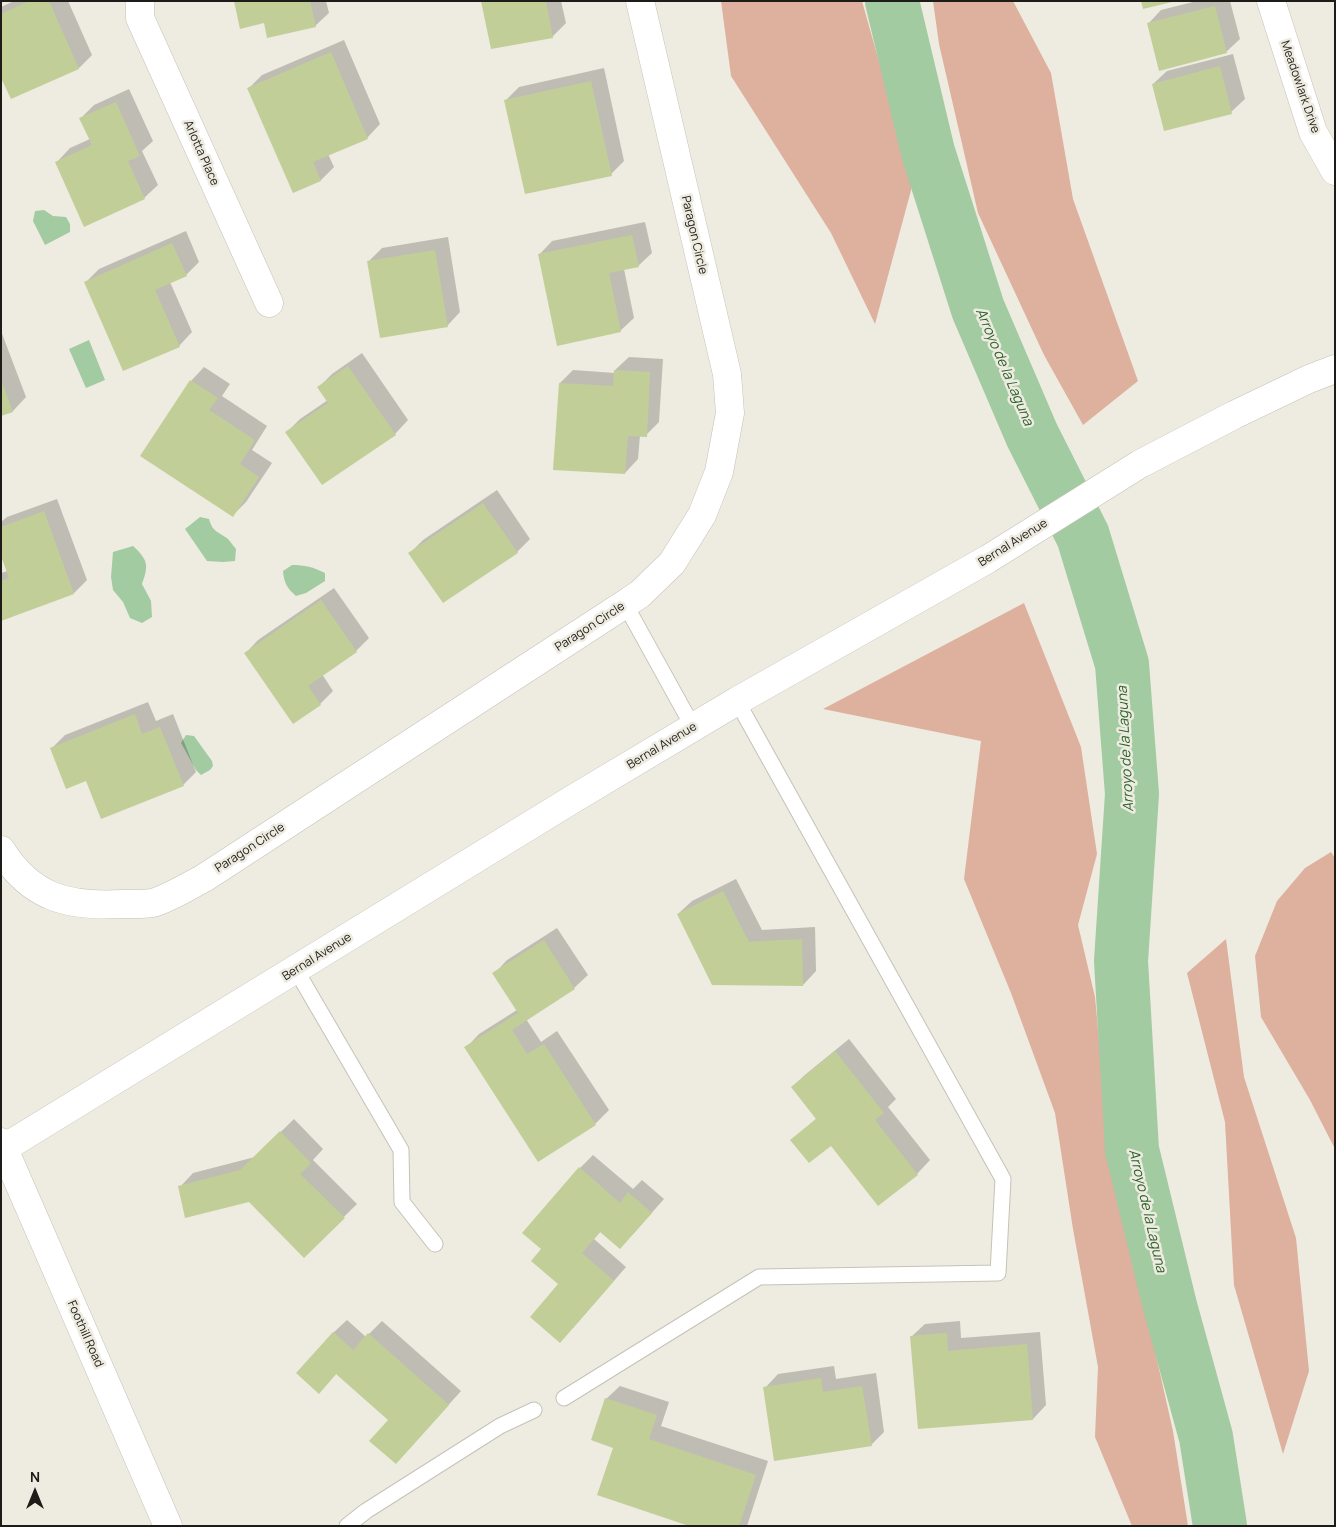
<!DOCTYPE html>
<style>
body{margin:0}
#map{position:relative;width:1336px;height:1527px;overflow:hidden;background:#eeebe0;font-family:Manrope,sans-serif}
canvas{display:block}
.frame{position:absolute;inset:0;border:2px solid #1d1c18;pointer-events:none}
.north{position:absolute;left:10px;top:1467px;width:50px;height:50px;-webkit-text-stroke:4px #eeebe0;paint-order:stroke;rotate:0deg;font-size:14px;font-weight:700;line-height:20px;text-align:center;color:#1d1c18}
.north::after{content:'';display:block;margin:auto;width:18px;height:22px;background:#1d1c18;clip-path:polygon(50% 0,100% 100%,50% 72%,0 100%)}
</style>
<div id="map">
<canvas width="1336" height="1527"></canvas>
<div class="frame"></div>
<div class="north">N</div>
</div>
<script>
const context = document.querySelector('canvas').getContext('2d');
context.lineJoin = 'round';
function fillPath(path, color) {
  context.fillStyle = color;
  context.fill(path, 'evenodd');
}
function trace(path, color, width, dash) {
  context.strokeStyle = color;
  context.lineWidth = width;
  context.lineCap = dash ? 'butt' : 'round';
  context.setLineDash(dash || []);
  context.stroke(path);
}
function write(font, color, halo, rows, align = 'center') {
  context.font = font + ' Manrope,sans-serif';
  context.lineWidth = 5;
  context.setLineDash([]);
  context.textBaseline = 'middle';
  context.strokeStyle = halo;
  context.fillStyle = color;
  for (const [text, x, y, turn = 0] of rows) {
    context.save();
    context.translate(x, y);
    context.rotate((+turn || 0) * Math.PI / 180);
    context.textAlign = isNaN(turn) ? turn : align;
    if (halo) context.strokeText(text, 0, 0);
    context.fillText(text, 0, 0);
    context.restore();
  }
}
fillPath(new Path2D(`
 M 721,1 L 862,1 L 913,183 L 875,324 L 831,233 L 731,76 Z
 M 933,1 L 1013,1 L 1051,73 L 1073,199 L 1138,381 L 1083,425 L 1044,355 L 978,213 L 939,44 Z
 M 1024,603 L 1081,747 L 1097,854 L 1078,925 L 1095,997 L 1109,1147 L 1173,1431 L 1188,1526 L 1132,1526 L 1095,1437 L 1098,1367 L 1073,1229 L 1055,1113 L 1011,993 L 964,879 L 981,741 L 823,709 Z
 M 1331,852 L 1335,858 L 1335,1149 L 1310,1100 L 1261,1017 L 1255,956 L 1277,901 L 1305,868 Z
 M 1226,939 L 1244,1077 L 1296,1238 L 1309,1371 L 1283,1454 L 1234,1285 L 1225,1122 L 1187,973 Z`), '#deb09e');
fillPath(new Path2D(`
 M 44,210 L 53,216 L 66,217 L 70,224 L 70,232 L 45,245 L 33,221 L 35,211 Z
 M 89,340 L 105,380 L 86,388 L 69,349 Z
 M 200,517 L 209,519 C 213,533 218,531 228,539 C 231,542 233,546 236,549 L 235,561 L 223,562 L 207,561 L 185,529 Z
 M 133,546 C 148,560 149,565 142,584 L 151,601 L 152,617 L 142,623 L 130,618 L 123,602 L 113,590 L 111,577 L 113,552 Z
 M 292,565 C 305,565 313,567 325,573 L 325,581 L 306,593 L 296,596 C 287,588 284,583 283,571 Z
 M 186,735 L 194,736 L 212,761 L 213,766 L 210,770 L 201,775 L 196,770 L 181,743 Z`), '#a2cba1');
fillPath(new Path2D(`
 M 14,1 L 68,1 L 92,55 L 79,68 L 1,75 L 1,7 Z
 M 235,1 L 326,1 L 329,13 L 315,26 L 265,22 Z
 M 483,1 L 561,1 L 566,23 L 552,37 Z
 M 1197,1 L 1230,1 L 1240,39 L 1226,52 L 1148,24 L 1161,10 Z
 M 344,40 L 380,124 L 367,138 L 328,154 L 334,167 L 321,180 L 293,192 L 249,88 L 262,75 Z
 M 1233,54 L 1245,99 L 1231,112 L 1153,84 L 1167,71 Z
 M 604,68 L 624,161 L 611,174 L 506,100 L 519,87 Z
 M 129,89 L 153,141 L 142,151 L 158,185 L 144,198 L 57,162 L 70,148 L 90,139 L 81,118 L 94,105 Z
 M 645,222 L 652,253 L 638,266 L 624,269 L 634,318 L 620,331 L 539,255 L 552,241 Z
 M 186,231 L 199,262 L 186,275 L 170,282 L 192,332 L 179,346 L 86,282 L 99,269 Z
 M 448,237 L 460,312 L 447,326 L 369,261 L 382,248 Z
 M 1,331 L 26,397 L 13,411 L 1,415 Z
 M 362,353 L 408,420 L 395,434 L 287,432 L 300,419 L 328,400 L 319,387 L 332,374 Z
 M 629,357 L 663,359 L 659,422 L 646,435 L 640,435 L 638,459 L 625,473 L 560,383 L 573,370 L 615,373 L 615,370 Z
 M 204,367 L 230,384 L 222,396 L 267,426 L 252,450 L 272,463 L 246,502 L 233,515 L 191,381 Z
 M 497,490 L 530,539 L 517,552 L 410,553 L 423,540 Z
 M 57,499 L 87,580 L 74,593 L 1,619 L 1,573 L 8,571 L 1,552 L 1,522 L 7,517 Z
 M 334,588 L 369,638 L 356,651 L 322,674 L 333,691 L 320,704 L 245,654 L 258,640 Z
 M 148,702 L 156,721 L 173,714 L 196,772 L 183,785 L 86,780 L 51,749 L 65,735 Z
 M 736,879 L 762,930 L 815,927 L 816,971 L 803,985 L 678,914 L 692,901 Z
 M 557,928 L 588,975 L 574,988 L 526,1019 L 541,1042 L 557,1031 L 609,1110 L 595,1124 L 538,1160 L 466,1048 L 479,1034 L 517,1010 L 494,974 L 507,960 Z
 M 849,1039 L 896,1099 L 888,1107 L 930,1160 L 917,1174 L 878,1204 L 831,1144 L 792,1140 L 817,1118 L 792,1087 L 806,1074 Z
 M 294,1119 L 323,1149 L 313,1160 L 357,1204 L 304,1256 L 250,1200 L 180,1187 L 193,1173 L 255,1157 Z
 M 593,1155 L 633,1189 L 642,1180 L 664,1199 L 633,1234 L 601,1231 L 594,1239 L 626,1267 L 573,1328 L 560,1284 L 543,1249 L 580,1168 Z
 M 347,1320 L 366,1337 L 382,1321 L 461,1391 L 409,1449 L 389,1420 L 337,1373 L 319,1393 L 333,1333 Z
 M 960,1321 L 961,1338 L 1040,1332 L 1046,1405 L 1033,1419 L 911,1337 L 925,1324 Z
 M 834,1366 L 836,1379 L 876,1373 L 884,1432 L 871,1445 L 765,1388 L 778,1374 Z
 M 620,1386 L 669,1402 L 661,1426 L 768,1461 L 747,1526 L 693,1526 L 615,1447 L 606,1399 Z`), '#0003');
trace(new Path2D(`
 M 892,1 L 928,152 L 978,309 L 1032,435 L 1083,536 L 1122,664 L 1132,794 L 1121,961 L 1132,1150 L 1170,1306 L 1206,1437 L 1220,1526`), '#a2cba1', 54);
fillPath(new Path2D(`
 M 29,1 L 49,1 L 79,69 L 11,99 L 1,78 L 1,14 Z
 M 234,1 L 310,1 L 316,27 L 267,38 L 264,23 L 240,29 Z
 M 481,1 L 546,1 L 553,38 L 491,49 Z
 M 1141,1 L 1172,1 L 1172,2 L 1143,9 Z
 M 1215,6 L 1227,53 L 1159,71 L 1147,23 Z
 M 331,52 L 368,139 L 313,162 L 321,181 L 293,193 L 247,88 Z
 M 1220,66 L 1232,114 L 1164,131 L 1152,84 Z
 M 591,81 L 612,176 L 525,194 L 504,100 Z
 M 116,102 L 140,156 L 128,161 L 145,199 L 84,227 L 55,162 L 92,145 L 79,118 Z
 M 632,235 L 639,267 L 609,273 L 621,332 L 557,346 L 538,254 Z
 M 172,243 L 187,276 L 155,290 L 180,347 L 123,371 L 84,282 Z
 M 435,250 L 448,327 L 380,338 L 367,261 Z
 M 348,366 L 396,435 L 322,485 L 285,432 L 328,403 L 317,387 Z
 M 614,370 L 650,372 L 647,437 L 628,436 L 625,474 L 553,470 L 559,383 L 613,386 Z
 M 1,380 L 13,412 L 1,416 Z
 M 190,380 L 218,398 L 209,410 L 255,440 L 240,464 L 259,477 L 233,517 L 140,456 Z
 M 483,503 L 518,553 L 443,603 L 408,553 Z
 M 44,511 L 74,594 L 1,621 L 1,581 L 9,578 L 1,556 L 1,527 Z
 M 321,600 L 357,652 L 308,686 L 321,705 L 293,724 L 244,653 Z
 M 135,714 L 142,734 L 160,727 L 184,786 L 101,819 L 86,781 L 66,789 L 50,748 Z
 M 723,891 L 749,942 L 802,939 L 803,986 L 712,985 L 677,914 Z
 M 544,940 L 575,989 L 512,1030 L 527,1054 L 544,1044 L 596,1125 L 538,1162 L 464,1047 L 518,1013 L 492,973 Z
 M 835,1051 L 884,1113 L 875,1120 L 918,1175 L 878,1206 L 831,1146 L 809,1163 L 790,1140 L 816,1119 L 791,1087 Z
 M 280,1131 L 311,1163 L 300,1174 L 345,1218 L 304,1258 L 249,1202 L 185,1218 L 178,1186 L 240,1170 Z
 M 579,1167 L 620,1203 L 628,1192 L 652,1213 L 620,1249 L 600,1232 L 582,1253 L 614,1281 L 560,1343 L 530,1317 L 558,1284 L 531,1261 L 541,1249 L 522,1233 Z
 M 333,1332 L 353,1350 L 368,1333 L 449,1405 L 396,1464 L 369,1441 L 388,1420 L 336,1374 L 319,1394 L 296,1373 Z
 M 947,1333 L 948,1351 L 1027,1344 L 1033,1420 L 918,1429 L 910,1336 Z
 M 821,1378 L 823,1392 L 862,1386 L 872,1446 L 774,1461 L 763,1387 Z
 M 605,1398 L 657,1415 L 649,1439 L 756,1475 L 739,1526 L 689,1526 L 597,1495 L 613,1448 L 591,1440 Z`), '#c2ce98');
const lane = new Path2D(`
 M 625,604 L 693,727
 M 296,970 L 401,1150 L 402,1202 L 435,1244
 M 564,1398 L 759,1277 L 998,1273 L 1003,1179 L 737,701
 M 347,1526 L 366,1511 L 500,1426 L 534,1410`);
const street = new Path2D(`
 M 140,1 L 140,18 L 269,303
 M 1271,1 L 1313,132 L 1335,171
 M 1,850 C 31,898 68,907 122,904 C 132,904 146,905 156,902 C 173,896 189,886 204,878 L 625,604 L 640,594 L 672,563 L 702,515 L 719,472 L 730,413 L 727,374 L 640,1`);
const secondary = new Path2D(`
 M 1,1142 L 168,1526
 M 4,1148 L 573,799 L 737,701 L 988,559 L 1140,464 L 1234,415 L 1309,379 L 1335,369`);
trace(lane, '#c5c2b7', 17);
trace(street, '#c5c2b7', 29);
trace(secondary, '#c5c2b7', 29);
trace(lane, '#fff', 15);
trace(street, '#fff', 28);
trace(secondary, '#fff', 28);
write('12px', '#1d1c18', '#eeebe0', [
 ["Meadowlark Drive",1300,87,71],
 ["Arlotta Place",201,153,66],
 ["Paragon Circle",694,235,77],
 ["Bernal Avenue",1013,543,-32],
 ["Paragon Circle",590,627,-33],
 ["Bernal Avenue",662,746,-31],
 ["Paragon Circle",250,848,-33],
 ["Bernal Avenue",317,957,-32],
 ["Foothill Road",85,1334,66]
]);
write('italic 14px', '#2b622b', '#eeebe0', [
 ["Arroyo de la Laguna",1004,367,67],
 ["Arroyo de la Laguna",1126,749,-93],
 ["Arroyo de la Laguna",1147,1211,77]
]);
</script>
